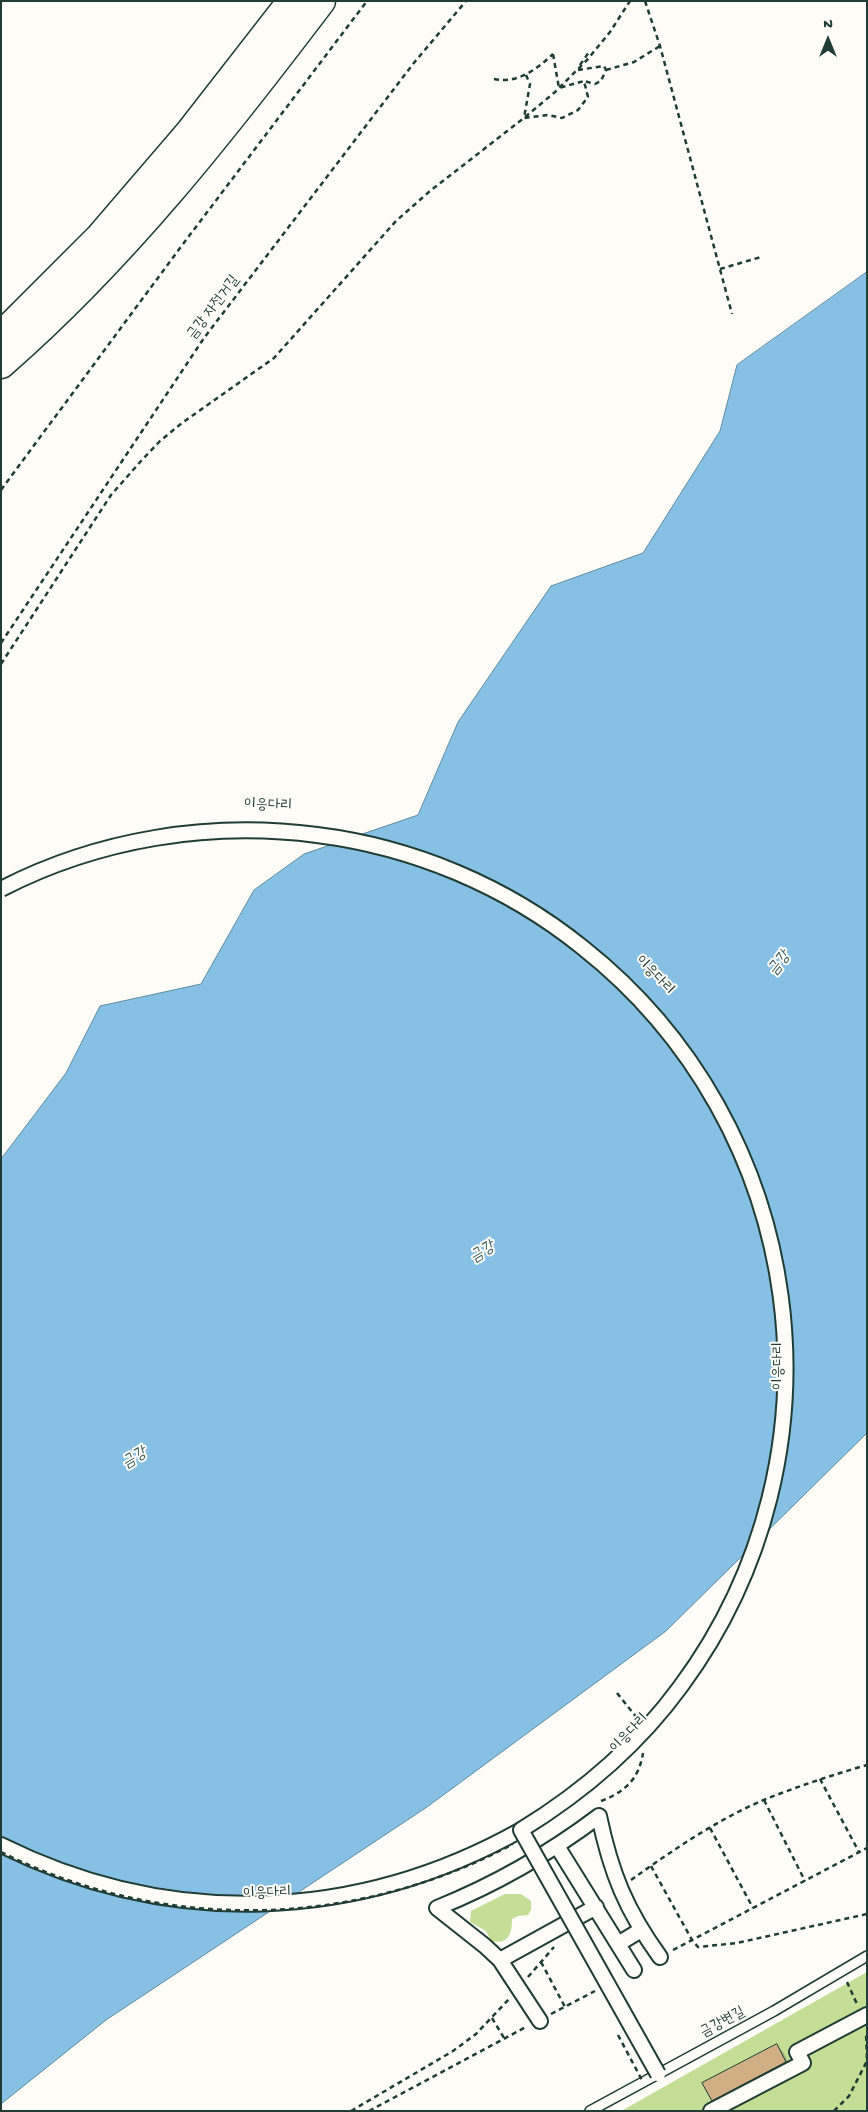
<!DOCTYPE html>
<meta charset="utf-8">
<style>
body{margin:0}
#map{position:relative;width:868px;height:2112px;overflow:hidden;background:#fdfcf7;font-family:"Gochi Hand",sans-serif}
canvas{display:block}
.frame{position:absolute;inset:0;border:2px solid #1f3d34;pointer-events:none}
.north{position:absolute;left:803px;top:15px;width:50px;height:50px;-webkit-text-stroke:4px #fdfcf7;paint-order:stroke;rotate:0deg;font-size:14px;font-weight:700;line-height:20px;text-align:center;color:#1f3d34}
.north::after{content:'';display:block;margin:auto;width:18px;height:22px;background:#1f3d34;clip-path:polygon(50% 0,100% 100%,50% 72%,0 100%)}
</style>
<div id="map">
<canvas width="868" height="2112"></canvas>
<div class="frame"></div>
<div class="north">N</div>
</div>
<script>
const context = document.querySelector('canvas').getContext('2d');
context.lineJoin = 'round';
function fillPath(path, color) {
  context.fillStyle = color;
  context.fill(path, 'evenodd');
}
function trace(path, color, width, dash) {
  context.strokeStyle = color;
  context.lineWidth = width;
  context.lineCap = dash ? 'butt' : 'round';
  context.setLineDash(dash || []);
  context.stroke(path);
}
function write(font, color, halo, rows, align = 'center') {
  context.font = font + ' "Gochi Hand","Poor Story",sans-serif';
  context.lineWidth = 4;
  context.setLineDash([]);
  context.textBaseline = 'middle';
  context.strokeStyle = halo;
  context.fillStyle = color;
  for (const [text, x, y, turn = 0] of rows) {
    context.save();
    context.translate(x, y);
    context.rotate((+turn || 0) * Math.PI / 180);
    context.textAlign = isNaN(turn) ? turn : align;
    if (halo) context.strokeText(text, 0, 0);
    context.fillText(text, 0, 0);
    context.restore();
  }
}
fillPath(new Path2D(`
 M 505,1894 L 521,1894 L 531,1901 L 531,1910 L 528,1915 L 518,1916 L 512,1919 C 512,1934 508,1945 491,1941 L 486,1931 L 470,1922 L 471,1911 Z
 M 867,1972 L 867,2111 L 621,2111 L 623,2110 Z`), '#c4de95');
const water = new Path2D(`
 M 867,272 L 867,1433 L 666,1631 L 427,1807 L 106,2020 L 1,2104 L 1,1159 L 66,1073 L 100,1006 L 201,984 L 254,890 L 304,854 L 418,815 L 458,722 L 551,586 L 643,553 L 720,431 L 737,365 Z`);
fillPath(water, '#86c1e5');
trace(water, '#5d8c9e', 1);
fillPath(new Path2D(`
 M 776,2045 L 783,2052 L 792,2069 L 719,2107 L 713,2100 Z`), '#0003');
const building = new Path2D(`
 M 777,2044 L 786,2062 L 712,2101 L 702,2083 Z`);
fillPath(building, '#d1ae83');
trace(building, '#1f3d34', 1);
const service = new Path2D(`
 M 590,2111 L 774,2011 L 867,1956`);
const pedestrian = new Path2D(`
 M 1,1845 C 170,1929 357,1922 521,1830
 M 557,1846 L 634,1970
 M 618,1944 L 641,1930
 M 500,1960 L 596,1907
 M 540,2021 L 500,1960 L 485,1946 L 437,1908 C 494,1885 550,1853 599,1816 C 611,1873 626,1910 660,1957
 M 711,2111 L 803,2063 L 797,2052 L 867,2015`);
const primary = new Path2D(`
 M 1,336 L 99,238 L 190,132 L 292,1
 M 1,364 C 123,258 224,129 321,1`);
trace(service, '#1f3d34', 12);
trace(pedestrian, '#1f3d34', 18);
trace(primary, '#1f3d34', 31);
trace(new Path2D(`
 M 645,1 L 660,46 L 732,314
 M 580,65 L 589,52
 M 578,70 L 604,66 L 606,70 L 601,81 L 595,84 L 584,81
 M 606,70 L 634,62 L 660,46
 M 526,75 L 530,84 L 524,118 L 548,115 L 562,118 L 578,110 L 588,97 L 584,81 L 559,88 L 553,54
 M 494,79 C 518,84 537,69 553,54
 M 720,269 L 761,257
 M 1,490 L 180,248 L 367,1
 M 1,643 L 204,338 L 413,64 L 466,1
 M 1,664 L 111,495 L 141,461 L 160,441 L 182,423 L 274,358 L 396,221 L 430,191 L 524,118 L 555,92 L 587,60 L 610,32 L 630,1
 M 617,1693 L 637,1718
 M 820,1779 L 859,1852
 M 764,1800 L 805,1881
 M 601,1801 C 625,1792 639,1779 643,1753
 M 710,1828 L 753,1908
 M 651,1866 L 692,1940 L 698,1947 L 737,1943 L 867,1914
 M 631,1880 C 673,1850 718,1819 766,1799 C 799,1786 832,1775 867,1765
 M 673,1950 L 867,1848
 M 541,1962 L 565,2007
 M 528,1977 L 554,1947
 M 847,1982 L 857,2004
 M 551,2014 L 595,1991
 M 492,2018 L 504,2038
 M 351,2111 L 453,2051 L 476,2034 L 510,1998
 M 369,2111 L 526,2027
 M 834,2111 L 849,2096 L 867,2061 L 866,2033`), '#1f3d34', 2.5, [5, 4]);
trace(service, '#fdfcf7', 9);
trace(pedestrian, '#fdfcf7', 14);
trace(primary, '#fdfcf7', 28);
const pedestrianBridge = new Path2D(`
 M 1,889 C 98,839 209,821 317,835 C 413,847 506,886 582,947 C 809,1126 852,1454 681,1686 C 638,1745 583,1792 521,1830 L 658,2074`);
trace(pedestrianBridge, '#1f3d34', 18, []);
trace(new Path2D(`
 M 1,1852 C 163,1933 354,1929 513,1844
 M 618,2035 L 643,2082`), '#1f3d34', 2.5, [5, 4]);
trace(pedestrianBridge, '#fdfcf7', 14);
write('15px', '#1f3d34', '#fdfcf7', [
 ["금강 자전거길",214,308,-53],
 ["이응다리",268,806,2],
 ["이응다리",654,976,46],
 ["이응다리",780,1366,-90],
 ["이응다리",630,1734,-46],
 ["이응다리",267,1894,-2],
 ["금강변길",723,2023,-28]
]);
write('italic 16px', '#395e60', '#fdfcf7', [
 ["금강",780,964,-52],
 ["금강",483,1253,-31],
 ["금강",135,1459,-31]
]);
</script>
